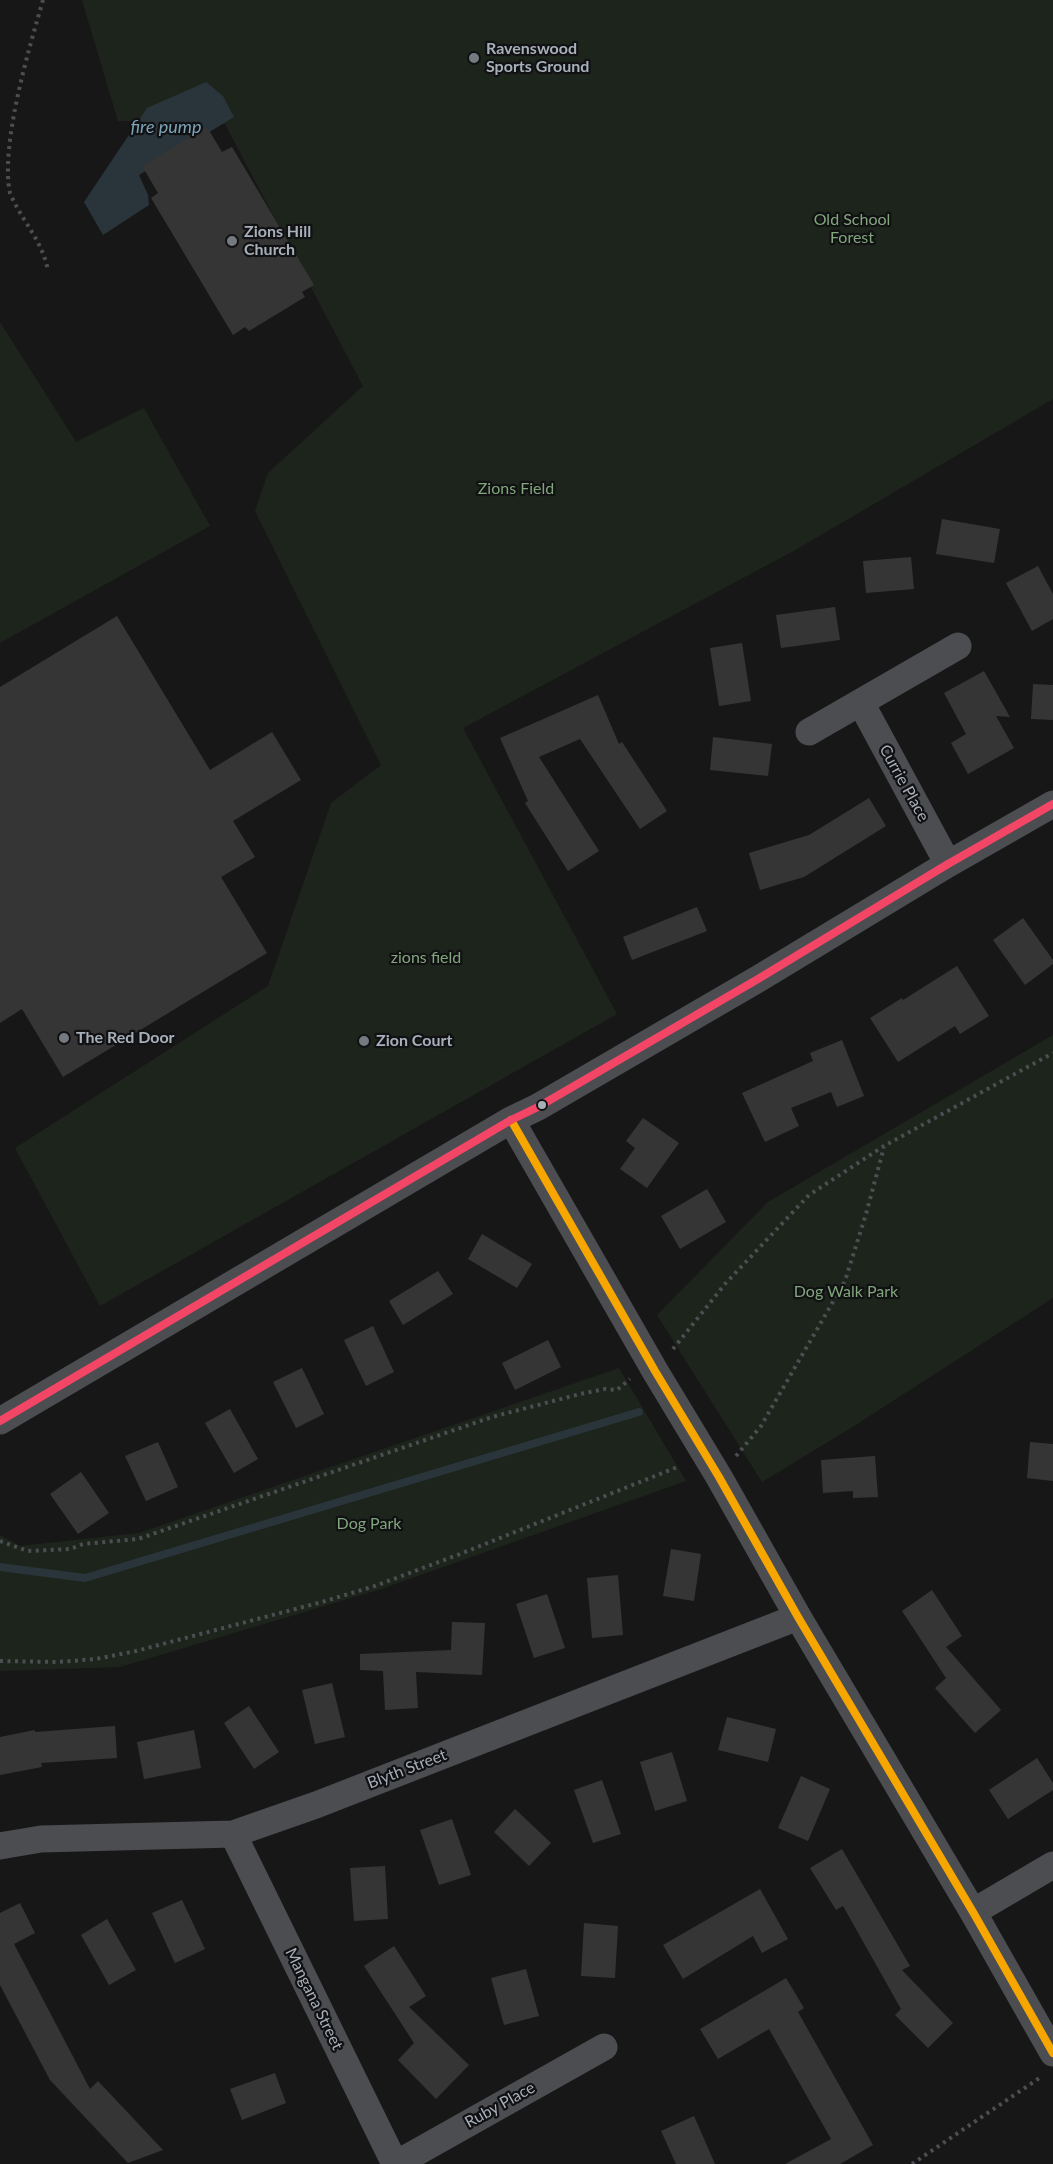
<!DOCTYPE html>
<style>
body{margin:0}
canvas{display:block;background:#171717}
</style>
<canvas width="1053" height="2164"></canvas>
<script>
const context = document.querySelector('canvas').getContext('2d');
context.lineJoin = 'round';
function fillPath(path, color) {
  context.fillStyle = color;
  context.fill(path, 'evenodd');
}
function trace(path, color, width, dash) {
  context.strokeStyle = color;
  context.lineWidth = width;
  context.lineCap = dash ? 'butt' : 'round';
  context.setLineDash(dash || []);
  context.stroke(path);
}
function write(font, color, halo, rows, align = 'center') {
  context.font = font + ' Lato,sans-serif';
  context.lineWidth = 4.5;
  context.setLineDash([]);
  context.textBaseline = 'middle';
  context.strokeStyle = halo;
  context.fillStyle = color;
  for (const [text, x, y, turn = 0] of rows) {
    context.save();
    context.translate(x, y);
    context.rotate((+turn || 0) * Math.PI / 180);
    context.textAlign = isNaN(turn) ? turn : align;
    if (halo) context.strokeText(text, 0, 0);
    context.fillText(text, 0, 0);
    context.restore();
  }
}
fillPath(new Path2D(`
 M 82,0 L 1053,0 L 1053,399 L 797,549 L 463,728 L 617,1014 L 100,1306 L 15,1148 L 268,986 L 331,803 L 381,765 L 255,511 L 268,473 L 363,386 L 225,124 L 118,121 Z
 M 0,322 L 76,442 L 144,408 L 210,526 L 0,643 Z
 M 1053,1035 L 1053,1298 L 854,1426 L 762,1482 L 657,1315 L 768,1202 Z
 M 619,1368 L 686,1481 L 378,1590 L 120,1667 L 0,1671 L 0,1535 L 20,1546 L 139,1533 Z`), '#1d241c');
fillPath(new Path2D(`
 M 206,82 L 223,96 L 234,117 L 139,175 L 148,195 L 149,205 L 103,235 L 84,202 L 147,108 Z`), '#29353a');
trace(new Path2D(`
 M 0,1567 L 85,1578 L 639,1412`), '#29353a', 8);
fillPath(new Path2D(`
 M 207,127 L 222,152 L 232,147 L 314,285 L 302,292 L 305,297 L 249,331 L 245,327 L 233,335 L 151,198 L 158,193 L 142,166 Z
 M 942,519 L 1000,529 L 994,563 L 936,554 Z
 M 911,557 L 914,589 L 866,593 L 863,561 Z
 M 1038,566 L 1053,594 L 1053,619 L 1032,631 L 1006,583 Z
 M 835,607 L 840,640 L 781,648 L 776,615 Z
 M 117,616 L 210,770 L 272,732 L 301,780 L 233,821 L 255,857 L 221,877 L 267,953 L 63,1077 L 22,1009 L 0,1023 L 0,687 Z
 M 742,643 L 751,701 L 719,706 L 710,648 Z
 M 984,671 L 1010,717 L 996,716 L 1014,748 L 968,774 L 951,743 L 966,734 L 944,693 Z
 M 1033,684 L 1053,685 L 1053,720 L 1031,719 Z
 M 598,695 L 619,744 L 622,742 L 667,811 L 640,829 L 580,739 L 539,757 L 599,851 L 568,871 L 525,803 L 528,801 L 500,738 Z
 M 713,737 L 772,744 L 768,776 L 710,770 Z
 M 869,798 L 886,826 L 804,877 L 760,890 L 749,853 L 809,835 Z
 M 697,907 L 707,931 L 632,960 L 623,937 Z
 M 1023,918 L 1053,960 L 1053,964 L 1025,985 L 993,940 Z
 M 957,966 L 989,1016 L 960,1034 L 955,1026 L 898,1062 L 870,1018 L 902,998 L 903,1000 Z
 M 842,1040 L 864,1096 L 837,1107 L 831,1092 L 791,1108 L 799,1126 L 765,1142 L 742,1093 L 813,1061 L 810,1053 Z
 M 643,1118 L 679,1143 L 647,1188 L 620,1169 L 635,1148 L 626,1141 Z
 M 707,1189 L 726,1222 L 680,1249 L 661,1216 Z
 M 482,1234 L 532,1264 L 517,1288 L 468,1259 Z
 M 438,1271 L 453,1294 L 403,1325 L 389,1301 Z
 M 373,1326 L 394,1372 L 366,1386 L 344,1340 Z
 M 548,1340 L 561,1367 L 515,1390 L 502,1363 Z
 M 302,1368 L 324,1414 L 296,1428 L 273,1382 Z
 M 230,1409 L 258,1459 L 234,1473 L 205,1423 Z
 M 158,1442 L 178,1487 L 146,1501 L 125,1456 Z
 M 1030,1442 L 1053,1444 L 1053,1481 L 1027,1478 Z
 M 875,1456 L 878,1497 L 853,1498 L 853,1491 L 823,1493 L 821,1460 Z
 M 81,1472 L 109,1513 L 78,1534 L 50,1494 Z
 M 671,1549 L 701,1554 L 694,1601 L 663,1596 Z
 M 618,1575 L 623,1635 L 592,1638 L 587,1578 Z
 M 932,1590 L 962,1636 L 946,1647 L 1001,1710 L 975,1733 L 935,1688 L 946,1678 L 902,1611 Z
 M 547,1594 L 565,1648 L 534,1658 L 516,1604 Z
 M 452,1622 L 485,1623 L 482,1675 L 416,1672 L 418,1708 L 385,1710 L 383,1671 L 360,1670 L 360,1654 L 451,1650 Z
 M 332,1683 L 345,1737 L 315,1744 L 302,1690 Z
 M 249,1706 L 279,1752 L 254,1769 L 224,1723 Z
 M 727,1717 L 776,1729 L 768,1762 L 718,1750 Z
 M 115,1726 L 117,1758 L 41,1763 L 42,1767 L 0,1775 L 0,1737 L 35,1730 L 35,1732 Z
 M 194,1730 L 201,1768 L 144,1779 L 137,1742 Z
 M 672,1752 L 687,1801 L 655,1811 L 640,1762 Z
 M 1037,1758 L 1053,1783 L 1053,1790 L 1008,1819 L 989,1790 Z
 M 801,1776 L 830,1789 L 808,1841 L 778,1828 Z
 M 602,1780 L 621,1834 L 593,1843 L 574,1790 Z
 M 515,1809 L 551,1843 L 529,1866 L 494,1832 Z
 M 452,1819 L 471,1875 L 439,1885 L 420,1830 Z
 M 842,1849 L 910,1966 L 902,1970 L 953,2023 L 928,2048 L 895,2015 L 901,2009 L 843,1906 L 836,1910 L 810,1868 Z
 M 385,1866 L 388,1919 L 354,1921 L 350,1868 Z
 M 760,1889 L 788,1939 L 762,1953 L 753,1936 L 683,1979 L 663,1945 Z
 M 182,1900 L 205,1949 L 175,1963 L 152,1913 Z
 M 20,1903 L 35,1933 L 14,1944 L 90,2089 L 98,2081 L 163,2150 L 128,2163 L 50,2080 L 0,1985 L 0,1913 Z
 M 107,1919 L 136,1970 L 109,1985 L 81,1935 Z
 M 584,1923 L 618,1926 L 615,1978 L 581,1976 Z
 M 394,1946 L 426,1996 L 409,2007 L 469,2065 L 436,2099 L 398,2060 L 414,2043 L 364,1966 Z
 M 526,1969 L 539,2016 L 504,2025 L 491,1978 Z
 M 786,1978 L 804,2008 L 798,2012 L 873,2145 L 840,2164 L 785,2164 L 831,2139 L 769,2029 L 718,2059 L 700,2029 Z
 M 275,2073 L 286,2103 L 242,2120 L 230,2089 Z
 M 694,2116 L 715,2164 L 676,2164 L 661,2131 Z`), '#353536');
trace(new Path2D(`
 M 43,0 C 29,49 0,145 10,193 C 21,220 43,241 48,271
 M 673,1349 L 725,1284 L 809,1195 L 884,1146 L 1053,1053
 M 736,1456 L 761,1426 L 845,1281 L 866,1214 L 884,1147
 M 0,1541 L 28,1551 L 70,1549 L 83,1544 L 138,1539 L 492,1417 L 580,1394 L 605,1389 L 617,1390 L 630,1379
 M 0,1661 L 58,1662 L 96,1659 L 136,1651 L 322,1602 L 375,1586 L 460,1554 L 680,1466
 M 912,2164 L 1041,2077`), '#4d4e52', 4, [3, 4.5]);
trace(new Path2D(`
 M 861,703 L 948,864
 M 809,732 L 958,646
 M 511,1120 L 655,1371 L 719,1477 L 798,1617 L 973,1912 L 1053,2053
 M 0,1421 L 511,1120 L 538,1107 L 758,979 L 948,864 L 1053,804
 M 233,1834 L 395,2164
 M 0,1846 L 41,1839 L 233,1834 L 316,1805 L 798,1617
 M 973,1912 L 1053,1865
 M 396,2164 L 604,2047`), '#4b4d50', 27);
trace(new Path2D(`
 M 511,1120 L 655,1371 L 719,1477 L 798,1617 L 973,1912 L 1053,2053`), '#f7a600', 8);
trace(new Path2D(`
 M 0,1421 L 511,1120 L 538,1107 L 758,979 L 948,864 L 1053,804`), '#f34667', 8);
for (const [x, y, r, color] of [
 [474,58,6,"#757a80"],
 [232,241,6,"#757a80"],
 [64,1038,6,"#757a80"],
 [364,1041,6,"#757a80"],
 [542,1105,5,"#a7afb9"]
]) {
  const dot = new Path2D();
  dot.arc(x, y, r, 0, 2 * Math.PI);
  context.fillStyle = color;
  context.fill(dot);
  trace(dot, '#111113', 2);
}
write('bold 16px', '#a7afb9', '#111113', [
 ["Ravenswood",486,49],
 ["Sports Ground",486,67],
 ["Zions Hill",244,232],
 ["Church",244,250],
 ["The Red Door",76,1038],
 ["Zion Court",376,1041]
], 'left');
write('16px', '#81a67c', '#111113', [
 ["Old School",852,220],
 ["Forest",852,238],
 ["Zions Field",516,489],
 ["zions field",426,958],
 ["Dog Walk Park",846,1292],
 ["Dog Park",369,1524]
]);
write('16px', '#a7afb9', '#111113', [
 ["Currie Place",904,783,61],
 ["Blyth Street",407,1769,-21],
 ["Mangana Street",314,1999,64],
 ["Ruby Place",500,2105,-29]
]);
write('italic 18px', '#7ba5b7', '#111113', [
 ["fire pump",166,127]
]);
</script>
